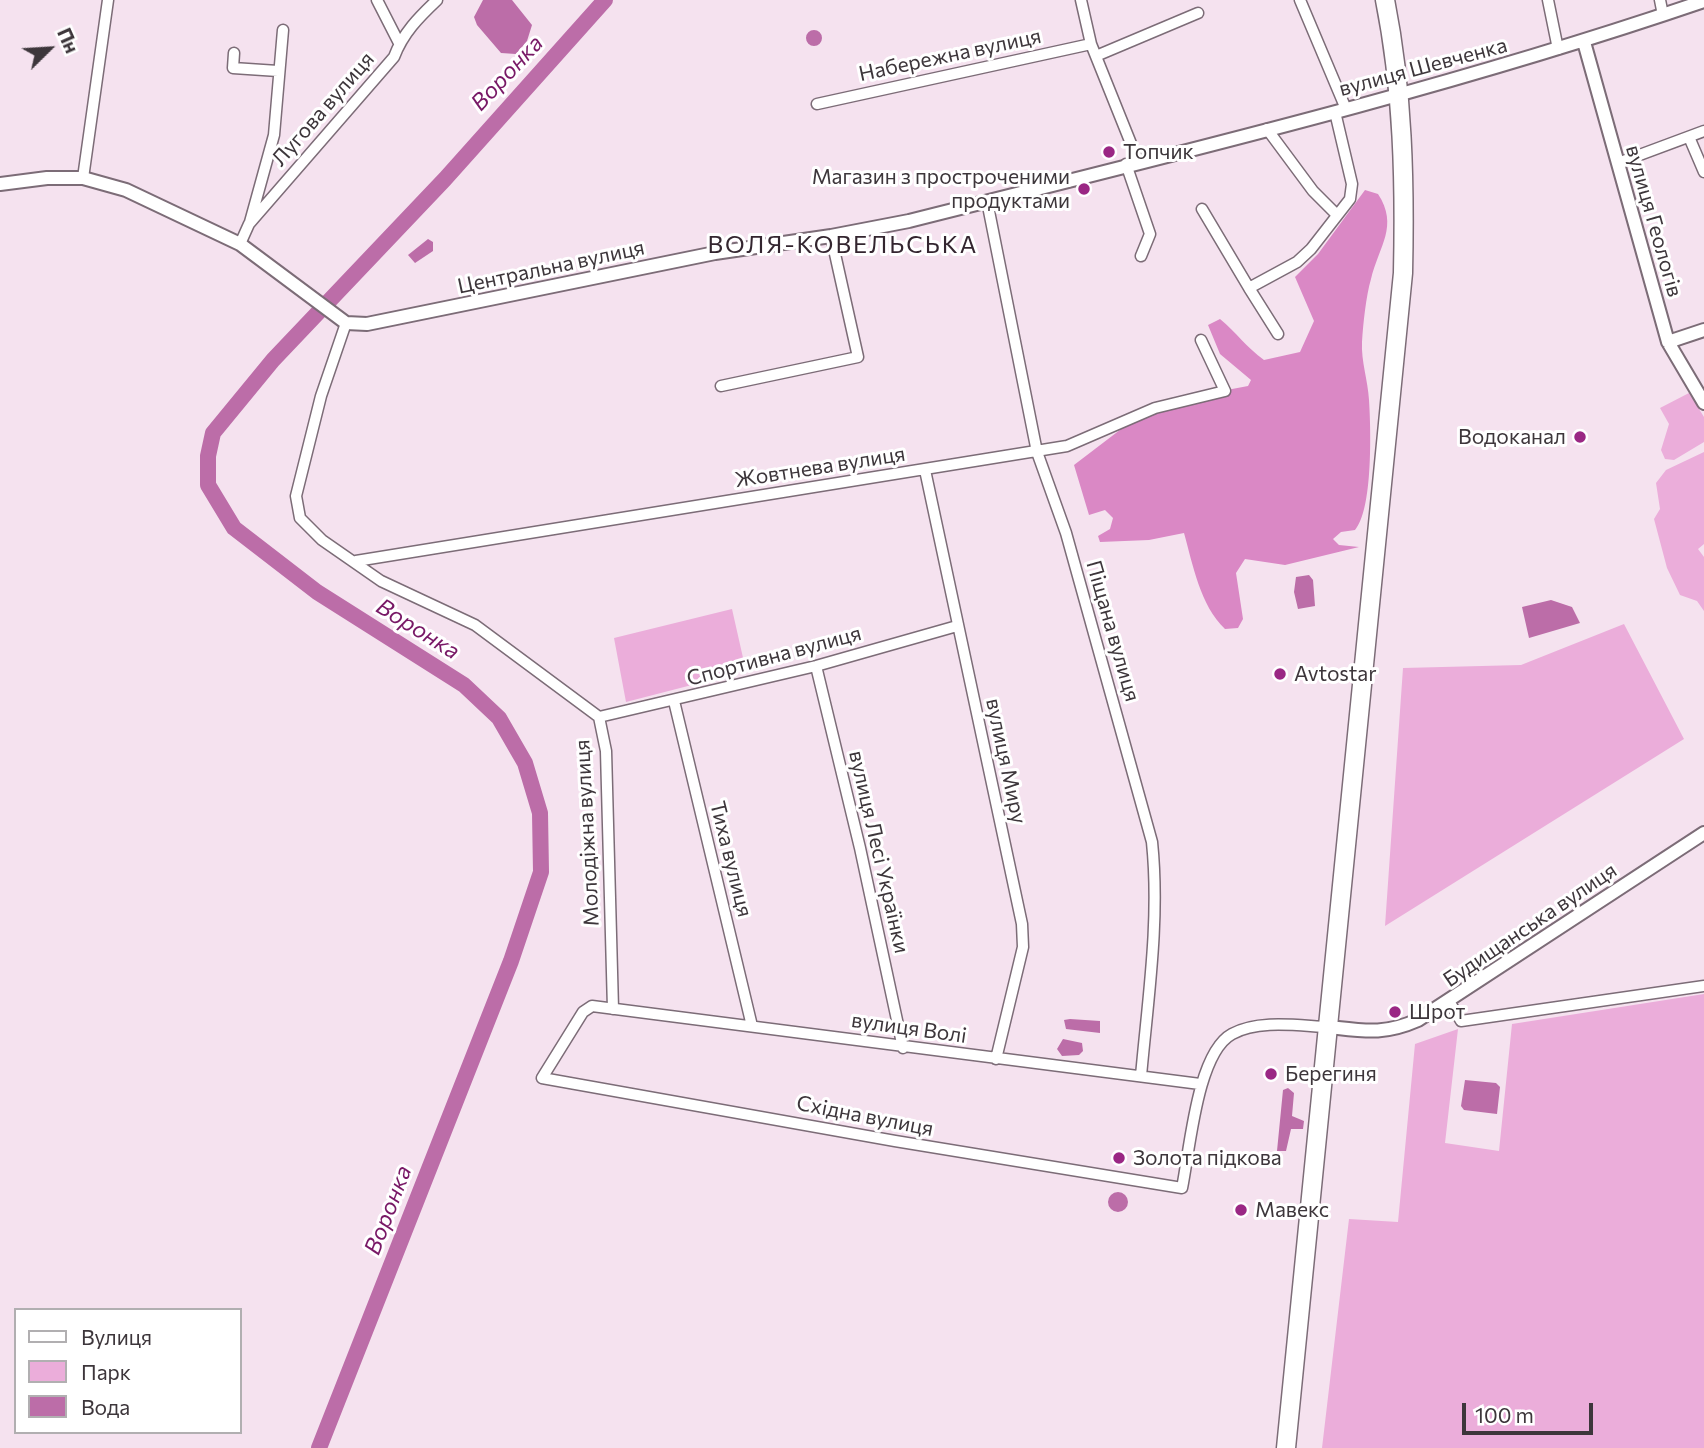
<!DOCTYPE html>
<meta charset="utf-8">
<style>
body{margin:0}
#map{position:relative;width:1704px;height:1448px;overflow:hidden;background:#f5e2ef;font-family:Commissioner,sans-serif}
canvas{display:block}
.legend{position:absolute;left:14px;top:1308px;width:228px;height:126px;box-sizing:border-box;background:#fff;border:2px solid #b1afb1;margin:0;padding:9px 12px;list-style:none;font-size:21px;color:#3d363b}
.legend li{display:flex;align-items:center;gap:14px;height:35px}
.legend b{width:35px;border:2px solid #b1afb1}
.north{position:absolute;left:14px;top:14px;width:70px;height:70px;-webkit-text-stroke:5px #fff;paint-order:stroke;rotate:66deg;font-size:19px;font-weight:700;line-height:28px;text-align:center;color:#3d363b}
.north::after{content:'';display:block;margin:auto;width:24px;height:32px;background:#3d363b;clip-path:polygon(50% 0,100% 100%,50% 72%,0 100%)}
.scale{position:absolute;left:1462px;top:1403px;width:131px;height:32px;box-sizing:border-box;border:4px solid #3d363b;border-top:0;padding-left:9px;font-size:21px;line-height:24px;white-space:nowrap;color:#3d363b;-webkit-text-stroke:5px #fff;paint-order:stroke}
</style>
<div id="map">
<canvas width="1704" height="1448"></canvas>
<ul class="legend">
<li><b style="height:9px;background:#fff"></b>Вулиця</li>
<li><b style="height:19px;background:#ebadda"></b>Парк</li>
<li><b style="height:19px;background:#bc6da8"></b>Вода</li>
</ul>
<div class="north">Пн</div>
<div class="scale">100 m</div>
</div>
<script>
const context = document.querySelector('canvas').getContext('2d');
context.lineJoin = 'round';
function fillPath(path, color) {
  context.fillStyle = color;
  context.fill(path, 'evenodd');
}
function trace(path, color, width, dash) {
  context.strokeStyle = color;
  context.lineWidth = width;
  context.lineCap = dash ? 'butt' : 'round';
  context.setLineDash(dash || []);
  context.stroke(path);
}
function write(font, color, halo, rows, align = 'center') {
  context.font = font + ' Commissioner,sans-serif';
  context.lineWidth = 6;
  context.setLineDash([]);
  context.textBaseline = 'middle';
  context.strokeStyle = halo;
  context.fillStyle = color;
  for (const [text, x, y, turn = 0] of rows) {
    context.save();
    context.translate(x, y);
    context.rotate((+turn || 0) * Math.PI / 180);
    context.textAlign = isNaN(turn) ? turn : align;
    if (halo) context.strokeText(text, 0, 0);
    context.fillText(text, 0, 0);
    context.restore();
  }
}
fillPath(new Path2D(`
 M 1689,393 L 1704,417 L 1704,442 L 1674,460 L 1665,459 L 1661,450 L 1669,424 L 1660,408 Z
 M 1704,452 L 1704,544 L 1698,549 L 1704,557 L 1704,611 L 1697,601 L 1680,595 L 1667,568 L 1654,519 L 1660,509 L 1656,483 L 1666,470 Z
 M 732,609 L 746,671 L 626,702 L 614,638 Z
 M 1624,624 L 1684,739 L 1385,926 L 1403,668 L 1521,665 Z
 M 1704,994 L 1704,1448 L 1322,1448 L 1349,1219 L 1398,1222 L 1415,1044 L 1458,1029 L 1445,1143 L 1499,1151 L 1512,1024 Z`), '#ebadda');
fillPath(new Path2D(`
 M 1365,190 L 1378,194 C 1399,226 1379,246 1371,279 C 1366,296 1363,324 1362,342 C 1361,361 1368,381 1369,400 C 1371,429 1373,510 1355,530 L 1341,532 L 1333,539 L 1339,545 L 1359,547 L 1285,565 L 1245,559 L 1236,573 L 1243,619 L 1238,628 L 1225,629 C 1200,605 1193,565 1184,533 L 1149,540 L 1100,542 L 1098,536 L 1110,529 L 1113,518 L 1105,510 L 1089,515 L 1074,465 L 1133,420 L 1211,393 L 1248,386 L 1251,380 L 1220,354 L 1208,325 L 1220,319 C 1236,332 1247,348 1264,360 L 1300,352 L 1314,321 L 1295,277 L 1318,254 Z`), '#da88c5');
fillPath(new Path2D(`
 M 483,0 L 512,0 L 532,25 L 527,41 L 516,54 L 501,53 L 477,25 L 474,17 Z
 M806 38a8 8 0 1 1 16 0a8 8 0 1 1-16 0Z
 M 428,239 L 433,242 L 433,251 L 415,263 L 408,255 Z
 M 1309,575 L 1313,580 L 1315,606 L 1298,609 L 1294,592 L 1296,577 Z
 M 1551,600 L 1572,607 L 1580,623 L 1529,638 L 1522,607 Z
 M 1070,1019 L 1100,1021 L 1100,1033 L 1066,1029 L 1064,1020 Z
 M 1063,1039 L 1082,1043 L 1083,1051 L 1079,1055 L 1062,1056 L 1057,1049 Z
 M 1465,1080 L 1496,1083 L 1500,1087 L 1497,1114 L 1464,1110 L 1461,1106 Z
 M 1288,1088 L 1294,1093 L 1292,1116 L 1304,1121 L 1303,1129 L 1291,1129 L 1286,1151 L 1277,1151 L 1283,1090 Z
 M1108 1202a10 10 0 1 1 20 0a10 10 0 1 1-20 0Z`), '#bc6da8');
trace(new Path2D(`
 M 319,1448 L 511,961 L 541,872 L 540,813 L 525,763 L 499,718 L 464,685 L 317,592 L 234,528 L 208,485 L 208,456 L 213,433 L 273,360 L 445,179 L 605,0`), '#bc6da8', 16);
const minor = new Path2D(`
 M 377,0 L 399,43
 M 1081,0 L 1091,44 L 1138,161
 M 1300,0 L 1346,109
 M 1548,0 L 1558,49
 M 1660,0 L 1663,15
 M 234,53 L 233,68 L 278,71
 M 1096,56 L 1198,13
 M 817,104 L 1091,44
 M 1267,129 L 1313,191 L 1337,215
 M 1689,137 L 1704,172
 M 1618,163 L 1704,131
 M 1126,164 L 1150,234 L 1141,256
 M 83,178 L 108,0
 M 987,201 L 1037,452 L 1066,533 L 1152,842 C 1160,920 1148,998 1141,1076
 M 1202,209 L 1249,288 L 1297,262 L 1311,249 L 1350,199 L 1352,184 L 1335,112
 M 250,222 L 274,135 L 283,30
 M 240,244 L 249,224 L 394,57 C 403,33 419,17 437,0
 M 1249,288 L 1278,334
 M 346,323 L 321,396 L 296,496 L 300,518 L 322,540 L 381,581 L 475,625 L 599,717 L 606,751 L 613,1009
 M 721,386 L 858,357 L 831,236
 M 925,470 L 1022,924 L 1023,947 L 996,1059
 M 356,561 L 1067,446 L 1155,408 L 1225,391 L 1201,340
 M 816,666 L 860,848 L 903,1048
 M 674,701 L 752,1026
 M 599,717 L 816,666 L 957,626
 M 1449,1001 L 1461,1021 L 1704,986
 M 1200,1084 L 592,1006 L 583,1012 L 542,1078 L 895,1141 L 1182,1188 C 1190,1149 1197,1053 1232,1034 C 1259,1019 1300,1026 1329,1027`);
const tertiary = new Path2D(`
 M 1584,42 L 1668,342 L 1704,403
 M 0,184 L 47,178 L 83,178 L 126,190 L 240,244 L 346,323 L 367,324 L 715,253 L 831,236 L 909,221 C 1175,154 1444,90 1704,1
 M 1668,342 L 1704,330
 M 1329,1027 C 1365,1031 1384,1035 1418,1020 L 1704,833`);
const trunk = new Path2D(`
 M 1286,1448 L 1403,273 C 1405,182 1403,90 1385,0`);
trace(minor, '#7c6c77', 13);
trace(tertiary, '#7c6c77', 16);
trace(trunk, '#7c6c77', 21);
trace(minor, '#fff', 10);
trace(tertiary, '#fff', 12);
trace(trunk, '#fff', 18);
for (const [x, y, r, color] of [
 [1109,152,7,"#9a2784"],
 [1084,189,7,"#9a2784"],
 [1580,437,7,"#9a2784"],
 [1280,674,7,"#9a2784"],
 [1395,1012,7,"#9a2784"],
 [1271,1074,7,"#9a2784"],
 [1119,1158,7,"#9a2784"],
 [1241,1210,7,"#9a2784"]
]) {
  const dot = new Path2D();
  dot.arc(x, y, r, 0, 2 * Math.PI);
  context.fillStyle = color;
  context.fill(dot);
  trace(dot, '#fff', 2.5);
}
write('21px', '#3d363b', '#fff', [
 ["Набережна вулиця",950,55,-12],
 ["вулиця Шевченка",1423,67,-15],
 ["Лугова вулиця",323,109,-49],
 ["вулиця Геологів",1654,221,74],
 ["Центральна вулиця",551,267,-12],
 ["Жовтнева вулиця",820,467,-9],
 ["Піщана вулиця",1113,631,74],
 ["Спортивна вулиця",774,656,-15],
 ["вулиця Миру",1006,761,78],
 ["Молодіжна вулиця",587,833,-93],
 ["вулиця Лесі Українки",879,852,77],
 ["Тиха вулиця",731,859,76],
 ["Будищанська вулиця",1530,925,-34],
 ["вулиця Волі",909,1028,8],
 ["Східна вулиця",865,1116,11]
]);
write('21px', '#3d363b', '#fff', [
 ["Топчик",1123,152],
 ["Магазин з простроченими",1070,177,"right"],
 ["продуктами",1070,201,"right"],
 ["Водоканал",1566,437,"right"],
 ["Avtostar",1294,674],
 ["Шрот",1409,1012],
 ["Берегиня",1285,1074],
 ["Золота підкова",1133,1158],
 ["Мавекс",1255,1210]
], 'left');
write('italic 23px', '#781866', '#fff', [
 ["Воронка",507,73,-47],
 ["Воронка",418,629,32],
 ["Воронка",388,1210,-69]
]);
context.letterSpacing = '2px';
write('24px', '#33252f', '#fff', [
 ["ВОЛЯ-КОВЕЛЬСЬКА",843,245]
]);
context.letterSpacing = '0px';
</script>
